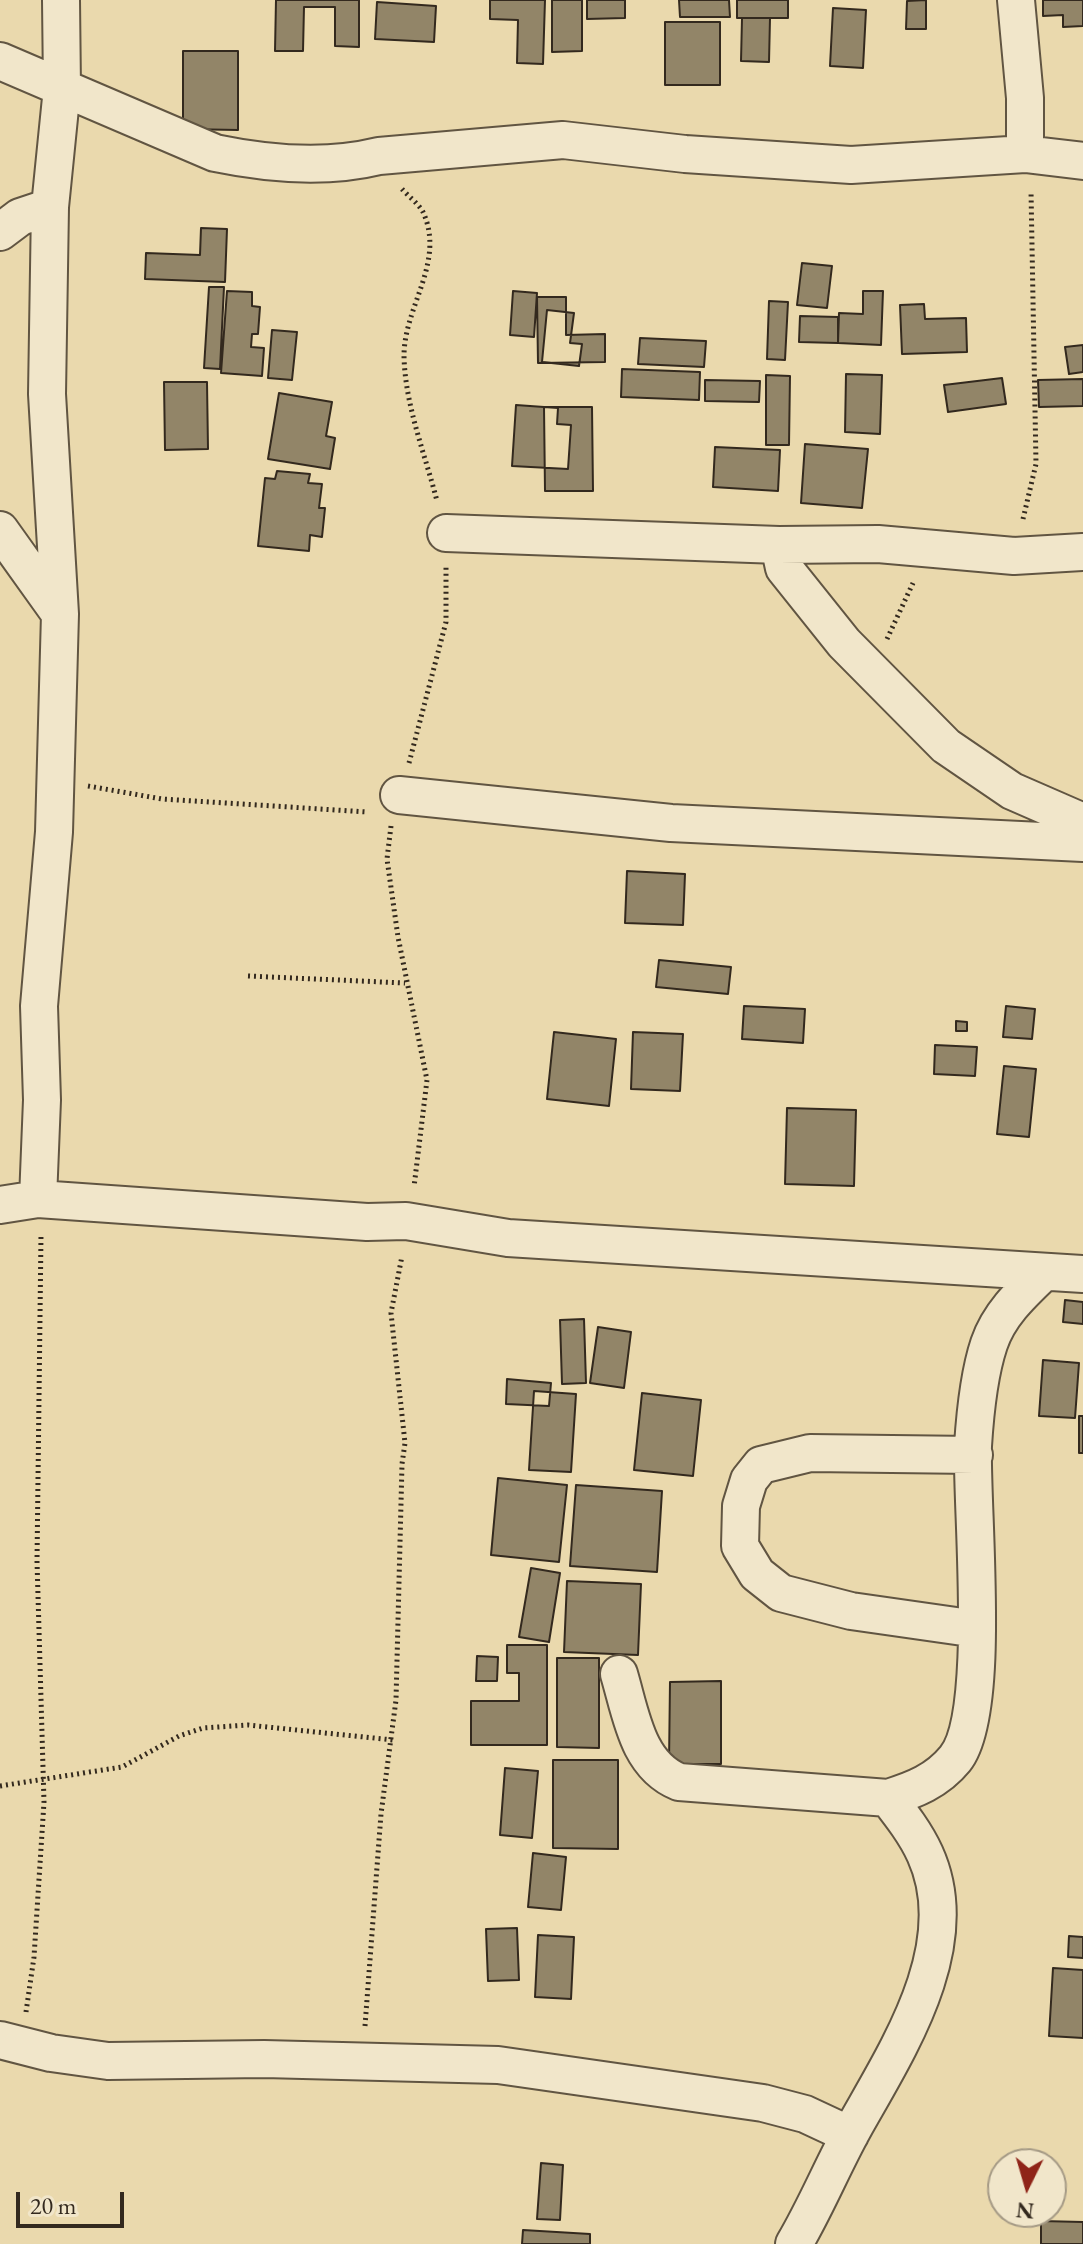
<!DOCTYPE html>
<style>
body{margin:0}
#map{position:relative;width:1083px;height:2244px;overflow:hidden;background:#ead9ad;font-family:"EB Garamond",serif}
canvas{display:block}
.north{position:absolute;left:987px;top:2148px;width:80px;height:80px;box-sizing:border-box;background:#f1e6ca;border:2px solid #a59a85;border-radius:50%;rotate:185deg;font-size:22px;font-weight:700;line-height:32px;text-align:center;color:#33291e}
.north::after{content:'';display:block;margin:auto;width:28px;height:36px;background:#8f2418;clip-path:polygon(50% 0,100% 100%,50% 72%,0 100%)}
.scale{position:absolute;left:16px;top:2192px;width:108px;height:36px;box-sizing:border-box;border:4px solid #33291e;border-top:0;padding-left:10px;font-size:24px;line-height:28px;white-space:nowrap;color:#33291e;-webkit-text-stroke:6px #f1e6ca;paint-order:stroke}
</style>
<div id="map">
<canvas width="1083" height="2244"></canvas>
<div class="north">N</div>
<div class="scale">20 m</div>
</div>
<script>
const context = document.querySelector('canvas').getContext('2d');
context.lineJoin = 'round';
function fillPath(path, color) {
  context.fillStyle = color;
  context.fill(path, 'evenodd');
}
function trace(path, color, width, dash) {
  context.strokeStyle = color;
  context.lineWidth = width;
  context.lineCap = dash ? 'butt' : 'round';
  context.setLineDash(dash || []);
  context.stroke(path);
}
const building = new Path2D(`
 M 276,0 L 359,0 L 359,47 L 335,46 L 335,7 L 304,7 L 303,51 L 275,51 Z
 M 490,0 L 545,0 L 543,64 L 517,63 L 518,20 L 490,19 Z
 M 552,0 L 582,0 L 582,51 L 552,52 Z
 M 587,0 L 625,0 L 625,18 L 587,19 Z
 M 679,0 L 729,0 L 730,17 L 680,17 Z
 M 737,0 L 788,0 L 788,18 L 737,18 Z
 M 926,0 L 926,29 L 906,29 L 907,1 Z
 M 1043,0 L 1083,0 L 1083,26 L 1063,27 L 1063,15 L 1043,16 Z
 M 377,2 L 436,6 L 434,42 L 375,39 Z
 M 833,8 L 866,10 L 863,68 L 830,66 Z
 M 742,18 L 770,18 L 769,62 L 741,61 Z
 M 665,22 L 720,22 L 720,85 L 665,85 Z
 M 183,51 L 238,51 L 238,130 L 183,129 Z
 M 201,228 L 227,229 L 225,282 L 145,279 L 146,253 L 200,255 Z
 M 802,263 L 832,266 L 827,308 L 797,305 Z
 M 209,287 L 224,287 L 220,369 L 204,368 Z
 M 227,291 L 252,292 L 252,306 L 260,307 L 258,334 L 252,334 L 251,347 L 264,348 L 262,376 L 221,373 Z
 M 513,291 L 537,293 L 534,337 L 510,335 Z
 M 863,291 L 883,291 L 881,345 L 838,343 L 839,313 L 863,314 Z
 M 537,297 L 566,297 L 566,335 L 605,334 L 605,362 L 538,363 Z
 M 769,301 L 788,302 L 785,360 L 767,359 Z
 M 924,304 L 925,319 L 966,318 L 967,352 L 902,354 L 900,305 Z
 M 547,310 L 574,313 L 570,343 L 582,344 L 579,366 L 542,362 Z
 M 800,316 L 838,317 L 838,343 L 799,342 Z
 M 272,330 L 297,332 L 292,380 L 268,378 Z
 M 640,338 L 706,341 L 704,367 L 638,364 Z
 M 1083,345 L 1083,372 L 1069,374 L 1065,347 Z
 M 622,369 L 700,372 L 699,400 L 621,397 Z
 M 846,374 L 882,375 L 880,434 L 845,432 Z
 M 766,375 L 790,376 L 789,445 L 766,445 Z
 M 1002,378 L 1006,404 L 948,412 L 944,385 Z
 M 1083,379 L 1083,406 L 1039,407 L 1038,380 Z
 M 705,380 L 760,381 L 759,402 L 705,401 Z
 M 164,382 L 207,382 L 208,449 L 165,450 Z
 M 279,393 L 332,402 L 326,436 L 335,438 L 330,469 L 268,459 Z
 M 516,405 L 558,408 L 557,424 L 571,425 L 568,469 L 512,466 Z
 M 544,407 L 592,407 L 593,491 L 545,491 Z
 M 805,444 L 868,449 L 862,508 L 801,503 Z
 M 715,447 L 780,450 L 778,491 L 713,487 Z
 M 277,471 L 310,474 L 308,483 L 322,484 L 319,508 L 325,508 L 322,537 L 310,535 L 309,551 L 258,546 L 265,478 L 275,479 Z
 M 627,871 L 685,874 L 683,925 L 625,923 Z
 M 659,960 L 731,967 L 728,994 L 656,987 Z
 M 744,1006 L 805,1009 L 803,1043 L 742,1039 Z
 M 1006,1006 L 1035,1009 L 1032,1039 L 1003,1037 Z
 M 956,1021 L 967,1022 L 967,1031 L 956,1031 Z
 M 554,1032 L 616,1039 L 609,1106 L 547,1099 Z
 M 633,1032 L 683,1034 L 680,1091 L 631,1089 Z
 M 935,1045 L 977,1047 L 975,1076 L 934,1074 Z
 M 1004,1066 L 1036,1069 L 1029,1137 L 997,1134 Z
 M 787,1108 L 856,1110 L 854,1186 L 785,1184 Z
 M 1065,1300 L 1083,1302 L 1083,1324 L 1063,1322 Z
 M 584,1319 L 586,1383 L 562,1384 L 560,1320 Z
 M 598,1327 L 631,1332 L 624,1388 L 590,1383 Z
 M 1043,1360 L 1079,1363 L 1075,1418 L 1039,1416 Z
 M 507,1379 L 551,1383 L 549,1406 L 506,1404 Z
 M 534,1391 L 576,1394 L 571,1472 L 529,1470 Z
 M 642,1393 L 701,1400 L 693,1476 L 634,1470 Z
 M 1079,1416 L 1083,1416 L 1083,1453 L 1079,1453 Z
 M 498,1478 L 567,1485 L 559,1562 L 491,1555 Z
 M 576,1485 L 662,1491 L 657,1572 L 570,1566 Z
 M 531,1568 L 560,1573 L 549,1642 L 519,1637 Z
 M 567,1581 L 641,1584 L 638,1655 L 564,1652 Z
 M 507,1645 L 547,1645 L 547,1745 L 471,1745 L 471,1701 L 519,1701 L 519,1673 L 507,1673 Z
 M 477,1656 L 498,1657 L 497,1681 L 476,1681 Z
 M 557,1658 L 599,1658 L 599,1748 L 557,1747 Z
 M 721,1681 L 721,1764 L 669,1764 L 670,1682 Z
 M 553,1760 L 618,1760 L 618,1849 L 553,1848 Z
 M 505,1768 L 538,1771 L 532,1838 L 500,1835 Z
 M 533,1853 L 566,1857 L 561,1910 L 528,1907 Z
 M 517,1928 L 519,1980 L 488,1981 L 486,1929 Z
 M 538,1935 L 574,1937 L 571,1999 L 535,1997 Z
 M 1069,1936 L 1083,1937 L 1083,1958 L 1068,1957 Z
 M 1053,1968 L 1083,1970 L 1083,2038 L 1049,2036 Z
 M 541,2163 L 563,2165 L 560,2220 L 537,2219 Z
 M 1041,2221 L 1083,2222 L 1083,2244 L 1041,2244 Z
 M 523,2230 L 590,2234 L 590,2244 L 522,2244 Z`);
fillPath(building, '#928568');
trace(building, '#33291e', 2);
const minor = new Path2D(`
 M 1016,0 L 1025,98 L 1025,154
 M 0,61 L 215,153 C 268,164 326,169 379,156 L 563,140 L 685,154 L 851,165 L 1025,154 L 1083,161
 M 0,232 L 20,217 L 50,207
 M 0,530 L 60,614
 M 446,533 L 779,545 L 784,568 L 844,643 L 946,746 L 1012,791 L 1083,822
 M 779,545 L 878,544 L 1014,556 L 1083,552
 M 399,795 L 671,823 L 1083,843
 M 38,1199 L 42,1100 L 39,1006 L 54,832 L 60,614 L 47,394 L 50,207 L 62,88 L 61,0
 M 0,1205 L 38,1199 L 367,1222 L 406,1221 L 508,1238 L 1083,1274
 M 974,1455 L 810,1453 L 761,1465 L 749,1480 L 741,1506 L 740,1546 L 757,1574 L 781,1593 L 851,1611 L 977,1629
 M 619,1674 C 631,1714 637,1765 679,1782 L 888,1798 C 914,1790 937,1781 955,1759 C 992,1714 971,1510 973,1446 C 975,1414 979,1374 989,1344 C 999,1314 1022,1293 1044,1272
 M 0,2040 L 51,2053 L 108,2061 L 264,2059 L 498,2065 L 763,2103 L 805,2114 L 850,2135
 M 794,2244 C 816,2207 832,2167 853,2129 C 896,2052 967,1946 925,1854 C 916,1834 902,1816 888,1798`);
trace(minor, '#615542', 40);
trace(new Path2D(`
 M 402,189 C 408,196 419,204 423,212 C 446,262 404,306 404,356 C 405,405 425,454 437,501
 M 1023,519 L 1036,464 L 1031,191
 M 887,639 L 913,583
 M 409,763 L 446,622 L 446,566
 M 88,786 L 162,799 L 368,812
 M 391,826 L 387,859 L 398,937 L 427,1080 L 414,1187
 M 248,976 L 405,983
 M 0,1786 L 122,1767 L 179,1736 L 203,1728 L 248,1725 L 393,1740
 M 26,2012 L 34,1957 L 44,1802 L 37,1561 L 41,1235
 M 365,2026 L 381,1814 L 396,1700 L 402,1464 L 405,1443 L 391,1313 L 402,1256`), '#33291e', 5, [2, 4]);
trace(minor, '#f1e6ca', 36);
</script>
